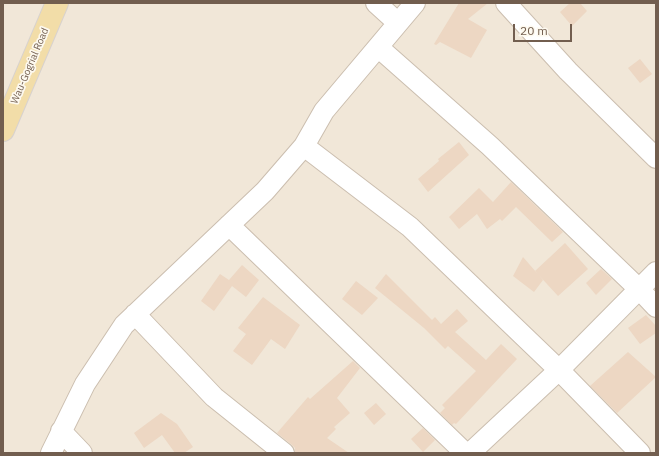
<!DOCTYPE html>
<style>
body{margin:0}
#map{position:relative;width:659px;height:456px;overflow:hidden;background:#faf5e9;font-family:"IBM Plex Sans",sans-serif}
canvas{display:block}
.frame{position:absolute;inset:0;border:4px solid #725e4f;pointer-events:none}
.scale{position:absolute;left:513px;top:24px;width:59px;height:18px;box-sizing:border-box;border:2px solid #725e4f;border-top:0;padding-left:5px;font-size:12px;line-height:14px;white-space:nowrap;color:#725e4f;-webkit-text-stroke:3px #fdf9ef;paint-order:stroke}
</style>
<div id="map">
<canvas width="659" height="456"></canvas>
<div class="frame"></div>
<div class="scale">20 m</div>
</div>
<script>
const context = document.querySelector('canvas').getContext('2d');
context.lineJoin = 'round';
function fillPath(path, color) {
  context.fillStyle = color;
  context.fill(path, 'evenodd');
}
function trace(path, color, width, dash) {
  context.strokeStyle = color;
  context.lineWidth = width;
  context.lineCap = dash ? 'butt' : 'round';
  context.setLineDash(dash || []);
  context.stroke(path);
}
function write(font, color, halo, rows, align = 'center') {
  context.font = font + ' "IBM Plex Sans",sans-serif';
  context.lineWidth = 3.5;
  context.setLineDash([]);
  context.textBaseline = 'middle';
  context.strokeStyle = halo;
  context.fillStyle = color;
  for (const [text, x, y, turn = 0] of rows) {
    context.save();
    context.translate(x, y);
    context.rotate((+turn || 0) * Math.PI / 180);
    context.textAlign = isNaN(turn) ? turn : align;
    if (halo) context.strokeText(text, 0, 0);
    context.fillText(text, 0, 0);
    context.restore();
  }
}
fillPath(new Path2D(`
 M 3,3 L 656,3 L 656,453 L 3,453 Z`), '#f1e7d8');
fillPath(new Path2D(`
 M 459,3 L 488,3 L 468,19 L 487,30 L 471,58 L 440,42 L 436,45 L 434,44 Z
 M 570,3 L 580,3 L 587,11 L 572,26 L 560,12 Z
 M 640,59 L 652,74 L 640,83 L 628,68 Z
 M 459,142 L 469,155 L 428,192 L 418,179 L 439,161 L 438,159 Z
 M 511,182 L 563,232 L 552,242 L 516,207 L 502,221 L 500,219 L 487,229 L 477,214 L 459,229 L 449,217 L 479,188 L 493,202 Z
 M 565,243 L 588,269 L 558,296 L 535,271 Z
 M 523,257 L 543,280 L 534,292 L 513,276 Z
 M 242,265 L 259,280 L 246,297 L 232,286 L 214,311 L 201,301 L 220,274 L 229,280 Z
 M 601,269 L 612,279 L 596,295 L 586,283 Z
 M 386,274 L 432,320 L 435,317 L 441,324 L 457,309 L 468,321 L 455,332 L 486,360 L 501,344 L 517,359 L 456,424 L 454,423 L 452,425 L 440,413 L 445,408 L 442,405 L 476,371 L 448,346 L 445,349 L 424,328 L 375,288 Z
 M 356,281 L 378,298 L 362,315 L 342,299 Z
 M 263,297 L 300,325 L 285,349 L 271,339 L 252,365 L 233,351 L 246,334 L 238,328 Z
 M 646,315 L 656,326 L 656,333 L 640,344 L 628,328 Z
 M 628,352 L 656,377 L 617,413 L 590,386 Z
 M 353,361 L 360,368 L 337,398 L 350,413 L 334,427 L 336,429 L 327,438 L 349,453 L 295,453 L 295,448 L 291,444 L 277,433 L 308,397 L 310,399 Z
 M 376,403 L 386,414 L 374,425 L 364,413 Z
 M 161,413 L 177,424 L 193,447 L 184,453 L 175,453 L 162,435 L 144,448 L 134,433 Z
 M 423,428 L 435,440 L 423,452 L 411,439 Z`), '#edd7c3');
const street = new Path2D(`
 M 376,3 L 398,23
 M 506,3 L 568,71 L 656,158
 M 378,47 L 490,146 L 639,289 L 656,307
 M 304,146 L 410,227 L 559,370 L 640,453
 M 229,225 L 465,453
 M 135,314 L 214,397 L 284,453
 M 61,431 L 82,453
 M 51,453 L 85,384 L 124,325 L 265,191 L 304,146 L 324,111 L 415,3
 M 470,453 L 559,370 L 656,272`);
const primary = new Path2D(`
 M 3,130 L 57,3`);
trace(street, '#cbbeaf', 22);
trace(primary, '#d8d2ce', 24);
trace(street, '#fff', 20);
trace(primary, '#f2dda8', 22);
write('10px', '#725e4f', '#fdf9ef', [
 ["Wau-Gogrial Road",30,66,-67]
]);
</script>
